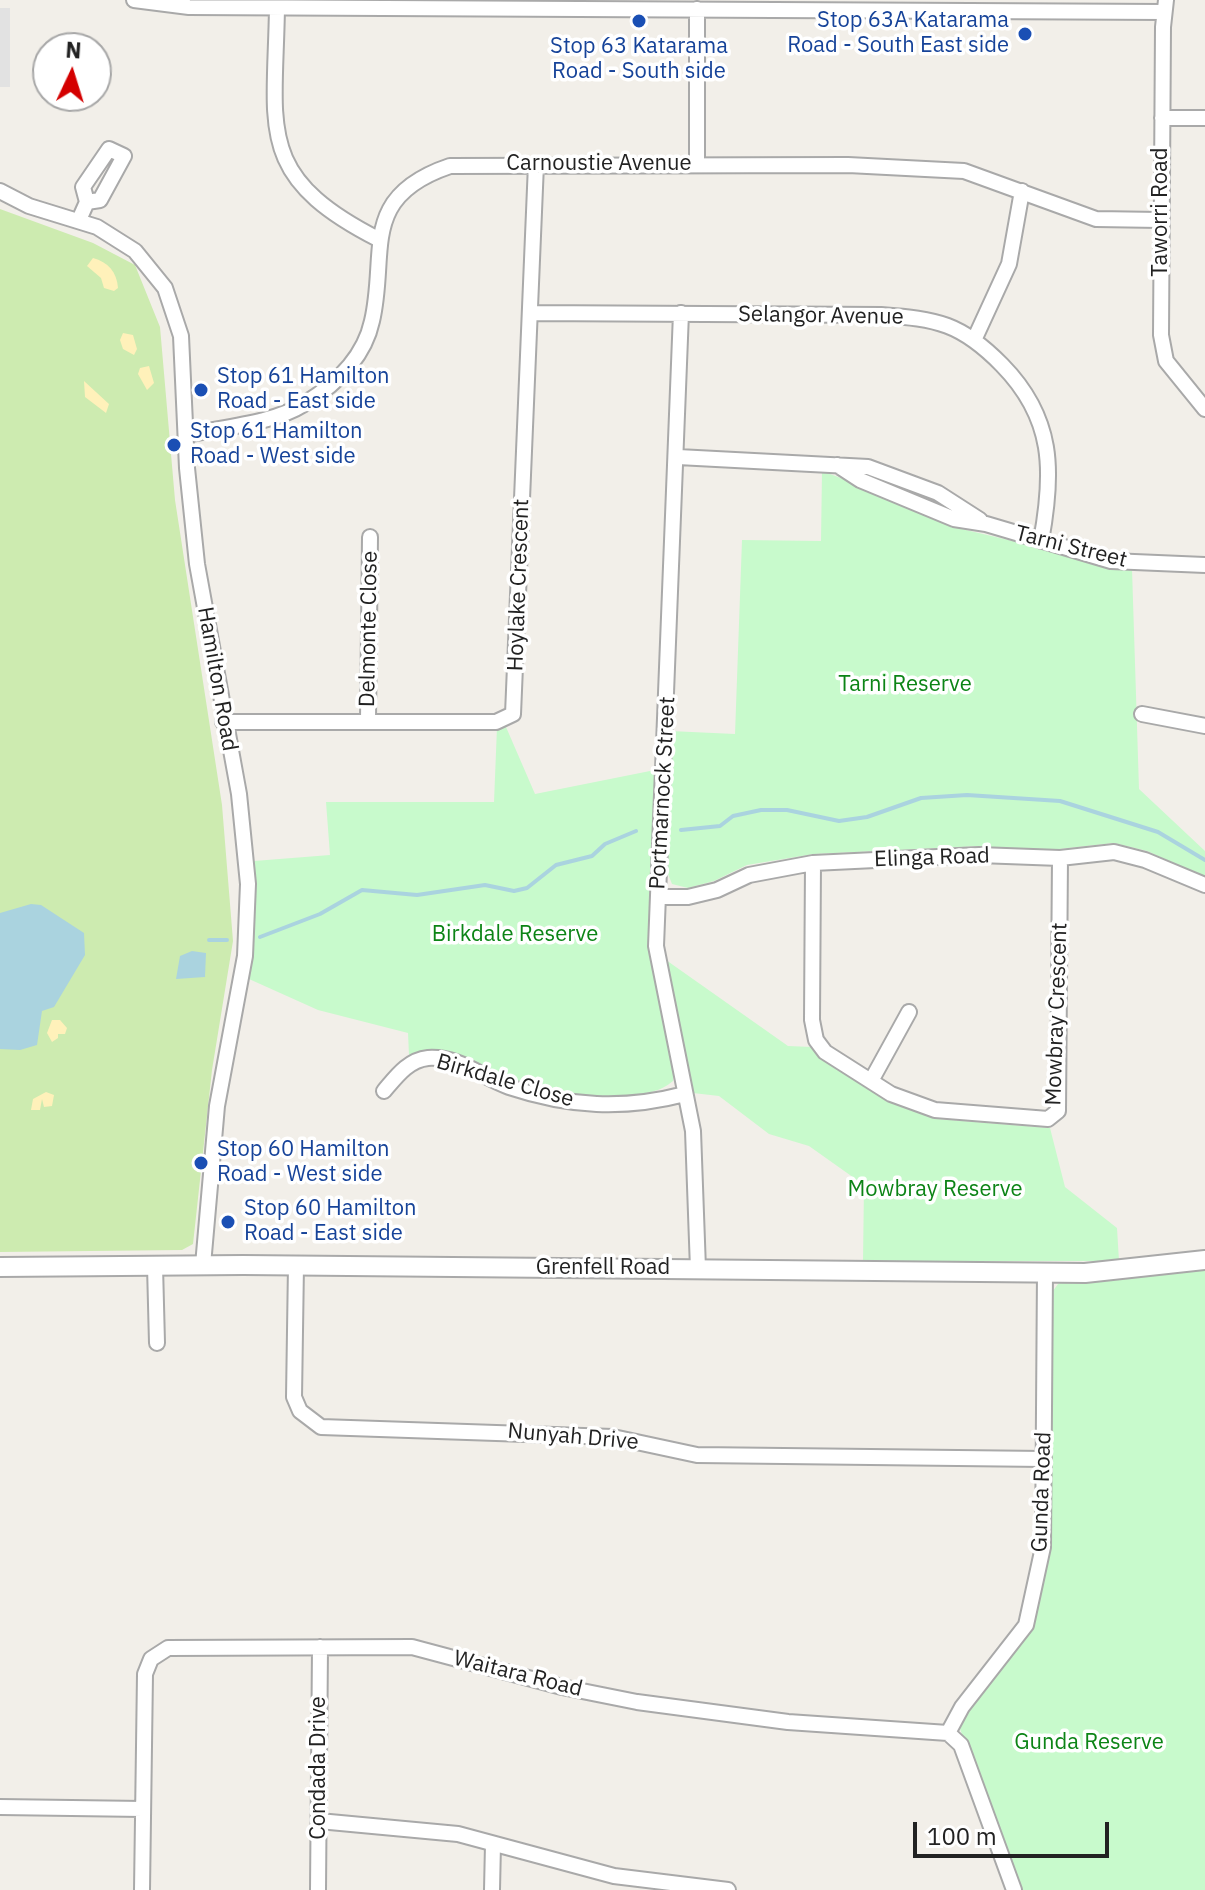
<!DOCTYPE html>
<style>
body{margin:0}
#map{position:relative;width:1205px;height:1890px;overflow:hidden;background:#f2efe9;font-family:"IBM Plex Sans",sans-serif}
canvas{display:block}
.north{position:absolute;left:32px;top:32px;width:80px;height:80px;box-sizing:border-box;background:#fff;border:2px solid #a7a7a7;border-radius:50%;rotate:4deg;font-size:22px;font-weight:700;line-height:32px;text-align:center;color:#222}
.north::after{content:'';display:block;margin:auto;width:28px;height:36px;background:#d40000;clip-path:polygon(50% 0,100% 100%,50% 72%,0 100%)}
.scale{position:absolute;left:913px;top:1822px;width:196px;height:36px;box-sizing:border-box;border:4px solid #222;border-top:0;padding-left:10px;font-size:24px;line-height:28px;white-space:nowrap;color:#222;-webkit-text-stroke:6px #fff;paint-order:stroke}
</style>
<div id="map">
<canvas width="1205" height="1890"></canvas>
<div class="north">N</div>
<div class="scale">100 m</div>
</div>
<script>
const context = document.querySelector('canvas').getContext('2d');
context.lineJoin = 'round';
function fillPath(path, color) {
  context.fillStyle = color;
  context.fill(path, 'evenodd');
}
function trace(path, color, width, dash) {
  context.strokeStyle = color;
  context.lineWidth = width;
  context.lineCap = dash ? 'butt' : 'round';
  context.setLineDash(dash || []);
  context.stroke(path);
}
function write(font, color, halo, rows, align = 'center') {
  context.font = font + ' "IBM Plex Sans",sans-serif';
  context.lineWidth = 7;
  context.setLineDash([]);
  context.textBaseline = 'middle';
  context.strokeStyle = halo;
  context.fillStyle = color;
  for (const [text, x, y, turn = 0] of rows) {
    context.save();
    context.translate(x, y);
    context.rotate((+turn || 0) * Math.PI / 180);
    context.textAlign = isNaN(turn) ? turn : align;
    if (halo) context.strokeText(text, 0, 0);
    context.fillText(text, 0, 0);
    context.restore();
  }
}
fillPath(new Path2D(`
 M 0,209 L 93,243 L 135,265 L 160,327 L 175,500 L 222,805 L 233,941 L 212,1070 L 193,1244 L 182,1250 L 0,1252 Z`), '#cdebb0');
fillPath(new Path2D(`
 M 93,258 C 108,262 117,272 118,288 L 114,291 L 104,288 L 101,278 L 87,266 Z
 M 123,333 L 133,335 L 137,349 L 134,355 L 123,349 L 120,340 Z
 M 149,366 L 154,383 L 147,390 L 138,374 L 140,368 Z
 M 84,381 L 109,404 L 106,413 L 85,397 Z
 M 52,1020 L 60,1020 L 67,1028 L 65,1034 L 58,1034 L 58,1038 L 52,1042 L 47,1033 Z
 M 46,1092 L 54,1095 L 52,1106 L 44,1107 L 42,1099 L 40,1110 L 31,1110 L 33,1099 Z`), '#fff1ba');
fillPath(new Path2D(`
 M 822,471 L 886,495 L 949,526 L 1132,569 L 1139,789 L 1205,851 L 1205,877 L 1147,851 L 1114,843 L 1032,852 L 981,846 L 814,854 L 747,865 L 714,881 L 688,888 L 672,884 L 666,869 L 670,731 L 735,734 L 742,540 L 821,541 Z
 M 497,727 L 506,727 L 535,794 L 655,770 L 649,948 L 673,1065 L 673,1081 C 659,1093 645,1093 627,1096 C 588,1101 544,1093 507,1078 C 474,1065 445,1042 409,1055 L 408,1033 L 318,1010 L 249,979 L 255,923 L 254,861 L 330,855 L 326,802 L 494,802 Z
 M 666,960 L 788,1046 L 812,1047 L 821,1058 L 895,1102 L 938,1119 L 1050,1128 L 1065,1187 L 1117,1228 L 1119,1261 L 863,1261 L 864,1185 L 809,1146 L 769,1134 L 719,1096 L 693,1093 Z
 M 1205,1269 L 1205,1890 L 1020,1890 L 960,1729 L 962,1720 L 1035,1622 L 1049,1546 L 1050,1295 L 1058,1284 L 1064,1281 Z`), '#c8facc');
fillPath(new Path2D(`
 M 0,8 L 10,8 L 10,87 L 0,87 Z`), '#e2e2e2');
fillPath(new Path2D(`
 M 31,904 L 41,905 L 84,933 L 85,955 L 54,1007 L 42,1011 L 37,1045 L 20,1050 L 0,1049 L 0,913 Z
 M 192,951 L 206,953 L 205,977 L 176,979 L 180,956 Z`), '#aad3df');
trace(new Path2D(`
 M 681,830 L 720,826 L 733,816 L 761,810 L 787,810 L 839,821 L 867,817 L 921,798 L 967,795 L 1060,801 L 1158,832 L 1205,860
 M 260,937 L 320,914 L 362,890 L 417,895 L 485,885 L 514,891 L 527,888 L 556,865 L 592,856 L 605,844 L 636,831
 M 209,940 L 227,940`), '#aad3df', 4);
const minor = new Path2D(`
 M 134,0 L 189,7 L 1164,12
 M 1166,0 L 1163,27 L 1161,335 L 1166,361 L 1205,409
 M 277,8 C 275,130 255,176 378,239
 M 697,9 L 697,164
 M 1162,118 L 1205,118
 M 0,191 L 29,206 L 97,227 L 135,251 L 165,288 L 181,336 L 187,468 L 197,564 L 239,794 L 248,884 L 245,956 L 217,1106 L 203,1265
 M 79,220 L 87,202 L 83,187 L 109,149 L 124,156 L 100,200 L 87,202
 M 530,313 L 881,315 C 937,319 961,323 1002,365 C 1054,418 1054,471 1041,541
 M 681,313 L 656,946 L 693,1131 L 698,1269
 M 975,338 L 1009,264 L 1022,191
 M 186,435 C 223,427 272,424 304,404 C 335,385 364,358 372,321 C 388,253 358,197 450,166 L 848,165 L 964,171 L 1096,219 L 1160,220
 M 678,457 L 868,467 L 938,493 L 980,520
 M 837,465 L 860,480 L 954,519 L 986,524 L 1111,561 L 1205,565
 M 1142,714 L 1205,726
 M 368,720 L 370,537
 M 223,722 L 496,722 L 513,714 L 536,164
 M 813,863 L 812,1020 L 816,1040 L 825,1052 L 891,1094 L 935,1110 L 1048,1119 L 1058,1111 L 1060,858
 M 658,897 L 688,897 L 717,890 L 749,875 L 813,863 L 979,855 L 1060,858 L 1114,852 L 1145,860 L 1205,885
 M 871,1081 L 909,1012
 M 384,1091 C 396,1077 408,1060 428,1058 C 459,1056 481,1077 509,1087 C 569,1107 624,1110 685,1094
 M 296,1265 L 294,1397 L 300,1411 L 321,1427 L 613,1437 L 697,1455 L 1044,1459
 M 155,1266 L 157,1343
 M 948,1733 L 962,1707 L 1026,1625 L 1043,1547 L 1045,1272
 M 0,1807 L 143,1809
 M 319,1821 L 458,1834 L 614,1876 L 728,1890
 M 142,1890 L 145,1674 L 151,1659 L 168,1648 L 412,1647 L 562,1687 L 637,1702 L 788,1722 L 948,1733 L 961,1745 L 1014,1890
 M 318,1890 L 320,1647
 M 492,1890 L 493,1844`);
const tertiary = new Path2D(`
 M 0,1267 L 243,1265 L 1085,1273 L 1205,1260`);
trace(minor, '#a9a9a9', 18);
trace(tertiary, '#a9a9a9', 22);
trace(minor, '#fff', 14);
trace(tertiary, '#fff', 18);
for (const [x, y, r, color] of [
 [639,21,8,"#1a4fb4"],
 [1025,34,8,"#1a4fb4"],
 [201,390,8,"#1a4fb4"],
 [174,445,8,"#1a4fb4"],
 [201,1163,8,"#1a4fb4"],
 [228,1222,8,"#1a4fb4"]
]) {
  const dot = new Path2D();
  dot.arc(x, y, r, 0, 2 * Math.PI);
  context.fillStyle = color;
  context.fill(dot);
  trace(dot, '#fff', 3);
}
write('22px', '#164399', '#fff', [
 ["Stop 63A Katarama",1009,21,"right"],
 ["Road - South East side",1009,46,"right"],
 ["Stop 63 Katarama",639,47,"center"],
 ["Road - South side",639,72,"center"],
 ["Stop 61 Hamilton",217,377],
 ["Road - East side",217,402],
 ["Stop 61 Hamilton",190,432],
 ["Road - West side",190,457],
 ["Stop 60 Hamilton",217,1150],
 ["Road - West side",217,1175],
 ["Stop 60 Hamilton",244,1209],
 ["Road - East side",244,1234]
], 'left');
write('22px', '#222', '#fff', [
 ["Carnoustie Avenue",599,164],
 ["Taworri Road",1161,212,-90],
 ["Selangor Avenue",821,316,1],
 ["Tarni Street",1071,547,14],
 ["Hoylake Crescent",519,585,-88],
 ["Delmonte Close",369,629,-89],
 ["Hamilton Road",217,679,80],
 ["Portmarnock Street",663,793,-87],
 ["Elinga Road",932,858,-2],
 ["Mowbray Crescent",1057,1014,-88],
 ["Birkdale Close",505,1081,16],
 ["Grenfell Road",603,1268],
 ["Nunyah Drive",573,1437,5],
 ["Gunda Road",1042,1492,-88],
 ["Waitara Road",518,1674,14],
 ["Condada Drive",319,1768,-90]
]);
write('22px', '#0c8416', '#fff', [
 ["Tarni Reserve",905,685],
 ["Birkdale Reserve",515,935],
 ["Mowbray Reserve",935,1190],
 ["Gunda Reserve",1089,1743]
]);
</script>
